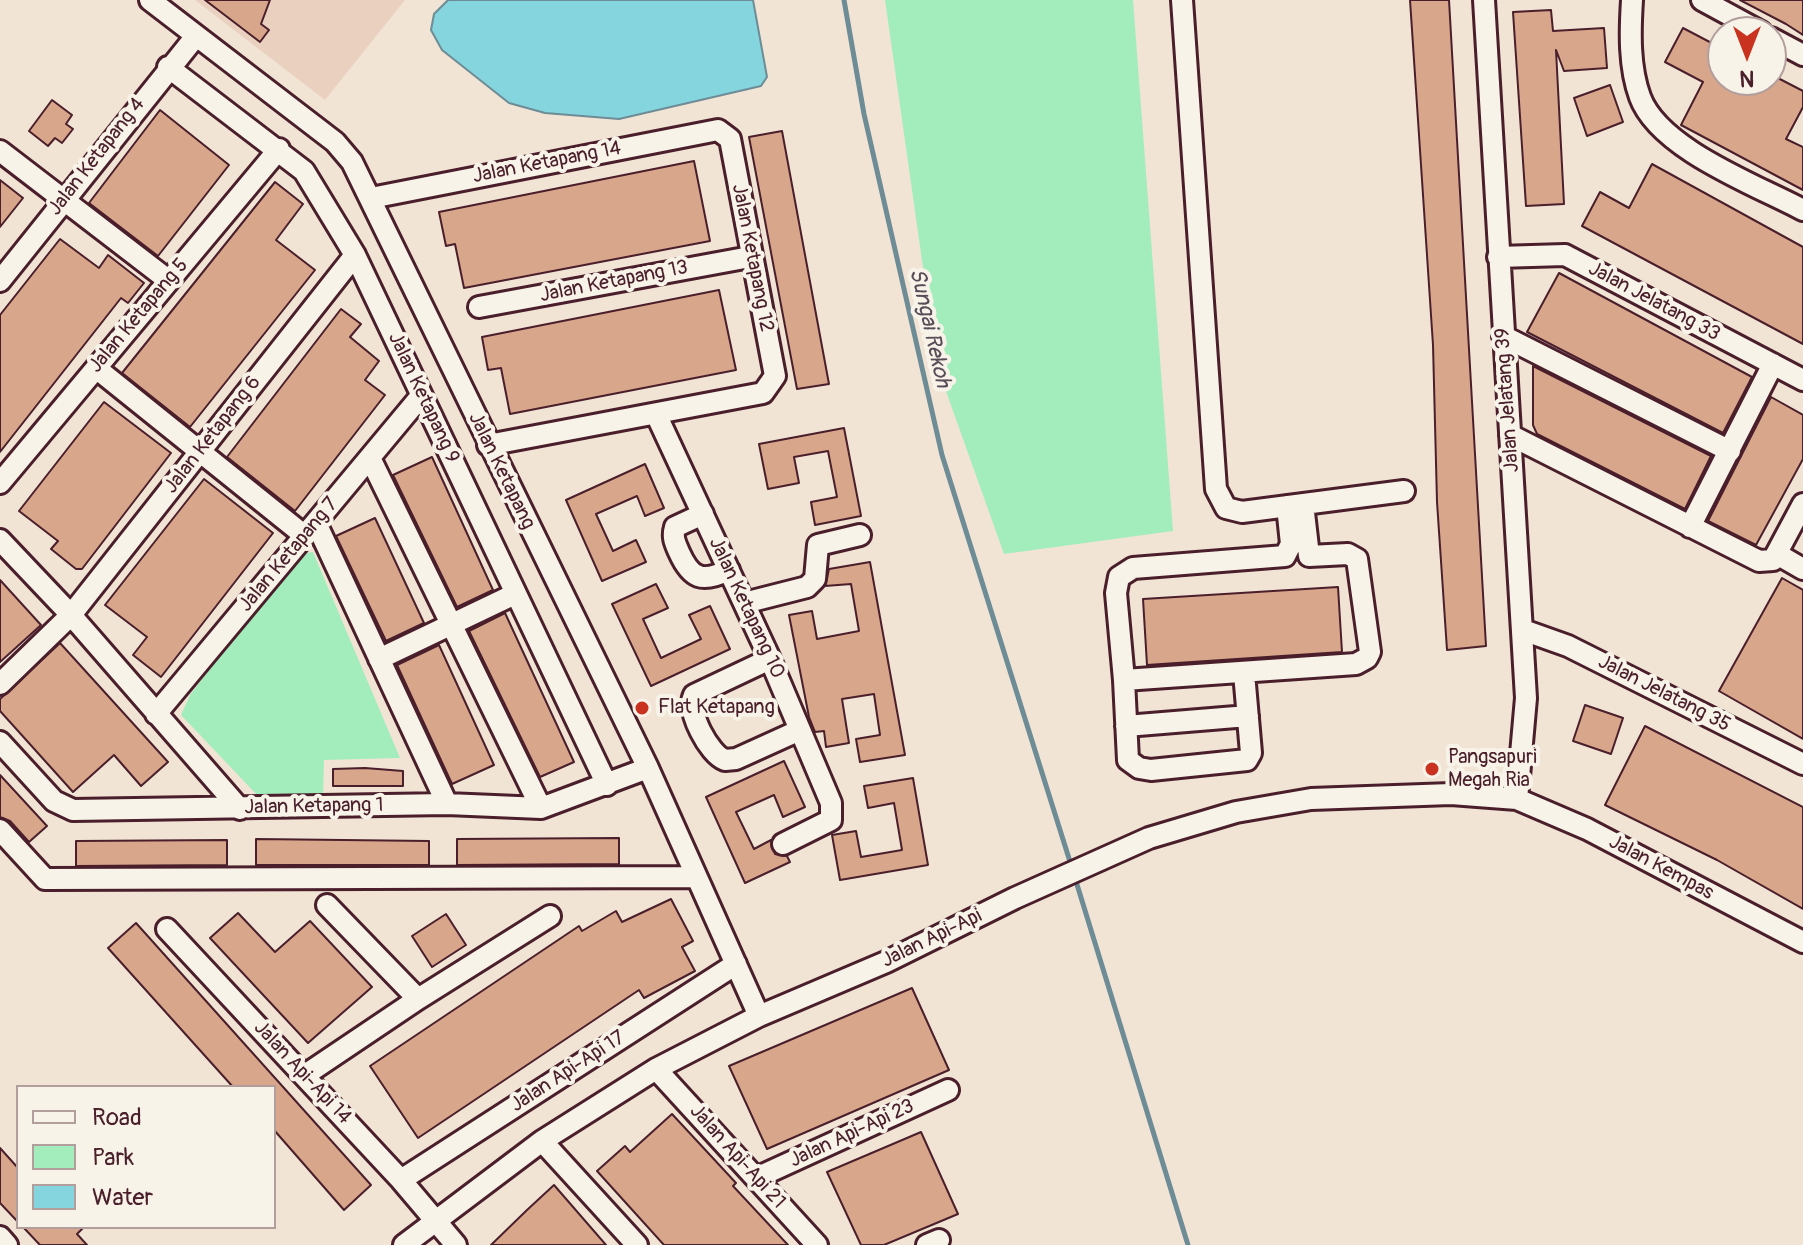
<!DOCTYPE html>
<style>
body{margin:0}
#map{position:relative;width:1803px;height:1245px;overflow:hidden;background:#f1e4d5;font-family:Pangolin,sans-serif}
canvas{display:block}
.legend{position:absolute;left:16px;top:1085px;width:260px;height:144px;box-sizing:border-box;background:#f7f3e8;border:2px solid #b29e9c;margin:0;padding:10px 14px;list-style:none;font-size:24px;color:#4a1f2b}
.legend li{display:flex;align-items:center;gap:16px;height:40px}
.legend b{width:40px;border:2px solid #b29e9c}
.north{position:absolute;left:1707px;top:16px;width:80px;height:80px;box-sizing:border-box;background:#f7f3e8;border:2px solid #b29e9c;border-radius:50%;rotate:180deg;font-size:22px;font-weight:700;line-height:32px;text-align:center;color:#4a1f2b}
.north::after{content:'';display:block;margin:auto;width:28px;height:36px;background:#c8321e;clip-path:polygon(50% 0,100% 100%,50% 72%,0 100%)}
</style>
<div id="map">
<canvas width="1803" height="1245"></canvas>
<ul class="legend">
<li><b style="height:10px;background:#f7f3e8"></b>Road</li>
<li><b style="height:22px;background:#a3edbc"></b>Park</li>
<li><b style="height:22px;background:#84d5de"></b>Water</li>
</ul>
<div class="north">N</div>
</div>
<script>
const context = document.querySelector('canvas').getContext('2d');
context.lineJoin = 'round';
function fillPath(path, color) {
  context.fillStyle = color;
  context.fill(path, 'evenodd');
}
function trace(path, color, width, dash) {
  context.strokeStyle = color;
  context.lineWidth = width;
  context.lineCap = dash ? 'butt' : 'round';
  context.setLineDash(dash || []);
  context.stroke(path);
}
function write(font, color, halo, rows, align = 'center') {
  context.font = font + ' Pangolin,sans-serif';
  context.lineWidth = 8;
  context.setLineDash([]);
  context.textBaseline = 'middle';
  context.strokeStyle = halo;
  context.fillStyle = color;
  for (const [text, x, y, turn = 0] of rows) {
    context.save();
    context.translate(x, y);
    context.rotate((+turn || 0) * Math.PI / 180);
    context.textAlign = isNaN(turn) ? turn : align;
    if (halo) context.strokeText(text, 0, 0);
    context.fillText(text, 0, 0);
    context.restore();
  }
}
fillPath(new Path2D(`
 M 195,0 L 405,0 L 325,100 Z`), '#ead1bf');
fillPath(new Path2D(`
 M 885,0 L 1133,0 L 1173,531 L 1004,554 L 937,366 Z
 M 313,552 L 400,758 L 324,760 L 323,796 L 258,796 L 181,715 L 190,695 L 297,554 Z`), '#a3edbc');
const water = new Path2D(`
 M 448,0 L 753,0 L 767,77 L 761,86 L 619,119 L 545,113 L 509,103 L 442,50 L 431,30 L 434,14 Z`);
fillPath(water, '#84d5de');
trace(water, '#6d8c96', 2);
trace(new Path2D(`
 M 844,0 L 864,114 L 942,455 L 1072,868
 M 1075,878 L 1188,1245`), '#6d8c96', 5);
const building = new Path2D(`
 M 205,0 L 270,0 L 261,24 L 269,30 L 260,42 Z
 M 1410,0 L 1449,0 L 1486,646 L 1447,650 L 1437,502 L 1433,345 Z
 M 1740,0 L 1803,0 L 1803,35 L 1786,24 Z
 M 1551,10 L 1553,31 L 1604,28 L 1607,68 L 1564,71 L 1556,50 L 1564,204 L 1526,206 L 1513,12 Z
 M 1683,28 L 1723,49 L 1723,80 L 1771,80 L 1774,76 L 1803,91 L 1803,107 L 1786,139 L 1803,147 L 1803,190 L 1681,125 L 1703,82 L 1665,62 Z
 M 1610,85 L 1623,122 L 1587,136 L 1574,98 Z
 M 52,100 L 72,115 L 66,124 L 73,129 L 62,143 L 55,138 L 48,146 L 29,131 Z
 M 160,110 L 229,165 L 158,256 L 89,203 Z
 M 782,131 L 829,384 L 797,389 L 749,137 Z
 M 694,161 L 710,241 L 464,288 L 455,244 L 446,246 L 439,212 Z
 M 1652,164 L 1803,247 L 1803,344 L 1582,226 L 1600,192 L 1629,208 Z
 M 0,180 L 23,198 L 0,227 Z
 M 275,182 L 303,204 L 276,240 L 315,270 L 190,427 L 122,373 Z
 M 60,239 L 99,268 L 108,255 L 144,283 L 128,303 L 121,298 L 0,452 L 0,315 Z
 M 1559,273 L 1752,377 L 1723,433 L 1527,332 Z
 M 719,290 L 736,370 L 510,414 L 501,368 L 488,370 L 482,337 Z
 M 341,309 L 361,324 L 350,337 L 379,361 L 365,380 L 385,395 L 295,511 L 227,457 Z
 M 1533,366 L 1711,456 L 1685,509 L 1537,434 L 1533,425 Z
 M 1771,397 L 1803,415 L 1803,459 L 1756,545 L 1708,521 Z
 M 104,402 L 171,453 L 82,569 L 76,569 L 51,549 L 58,541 L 19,511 Z
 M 844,428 L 861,516 L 815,525 L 811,502 L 837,497 L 828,451 L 794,457 L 799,483 L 768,489 L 759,444 Z
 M 432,457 L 493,590 L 457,607 L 393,475 Z
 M 645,464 L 664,508 L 645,516 L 637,496 L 596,514 L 613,551 L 636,540 L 646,562 L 602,581 L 566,500 Z
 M 204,479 L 273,533 L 161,677 L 133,655 L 147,637 L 105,605 Z
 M 375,518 L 424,623 L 386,641 L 336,536 Z
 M 870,562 L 905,755 L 860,762 L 856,739 L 880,735 L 874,694 L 842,699 L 849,743 L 826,747 L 824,731 L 815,732 L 809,717 L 789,615 L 812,611 L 817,639 L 859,631 L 851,584 L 825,586 L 829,569 Z
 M 1782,578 L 1803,590 L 1803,739 L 1719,691 Z
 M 0,580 L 41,625 L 0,662 Z
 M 656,584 L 668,608 L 643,619 L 661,658 L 701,639 L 689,615 L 710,606 L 730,649 L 651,686 L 612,604 Z
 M 1338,587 L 1342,652 L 1147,665 L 1143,599 Z
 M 505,613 L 574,762 L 540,777 L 469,631 Z
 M 60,643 L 168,762 L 141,786 L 114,755 L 73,792 L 0,711 L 0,699 Z
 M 439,645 L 494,765 L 452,784 L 397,665 Z
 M 1585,705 L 1623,718 L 1611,754 L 1573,741 Z
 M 1645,726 L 1803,807 L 1803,909 L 1717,860 L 1605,805 Z
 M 784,761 L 805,807 L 783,817 L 774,795 L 736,812 L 754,849 L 771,840 L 775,854 L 787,856 L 790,862 L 745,883 L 706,797 Z
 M 365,768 L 403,771 L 403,786 L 333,786 L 333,769 Z
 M 0,775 L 47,826 L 29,842 L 10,821 L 0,817 Z
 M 913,778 L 928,865 L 840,880 L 832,835 L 856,831 L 861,857 L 902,850 L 894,803 L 868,808 L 864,786 Z
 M 619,838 L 619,864 L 457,865 L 457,839 Z
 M 256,839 L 429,841 L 429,865 L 256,865 Z
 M 227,840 L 227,865 L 76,866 L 76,841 Z
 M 671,899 L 693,941 L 682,947 L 695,971 L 644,998 L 639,990 L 418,1138 L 370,1066 L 579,926 L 582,931 L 616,911 L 622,922 Z
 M 238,913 L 275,952 L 310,921 L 372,987 L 308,1043 L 210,938 Z
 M 446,914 L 466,945 L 432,967 L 412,936 Z
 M 136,923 L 371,1185 L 344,1210 L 274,1130 L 274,1087 L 233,1087 L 108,948 Z
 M 912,988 L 949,1070 L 767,1149 L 729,1066 Z
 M 672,1114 L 736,1183 L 733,1186 L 788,1245 L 664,1245 L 597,1171 L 625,1146 L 630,1152 Z
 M 921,1132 L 958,1214 L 884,1245 L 861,1245 L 827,1172 Z
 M 0,1148 L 18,1168 L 18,1222 L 0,1203 Z
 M 554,1185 L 606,1245 L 491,1245 L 527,1210 Z
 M 23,1227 L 84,1227 L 77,1234 L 87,1245 L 40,1245 Z`);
fillPath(building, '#d8a68b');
trace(building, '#4a1f2b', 2);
const minor = new Path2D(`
 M 150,0 L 335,142 L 352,162 L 648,768 L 759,1016
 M 1182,0 L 1216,489 L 1226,508 L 1242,512 L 1404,491
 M 1484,0 L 1526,698 L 1517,799
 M 1632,0 C 1630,32 1629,67 1640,97 C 1659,149 1756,185 1803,210
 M 1702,0 L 1761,32
 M 1771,38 L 1803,55
 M 168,67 L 304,171 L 355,255 L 607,785
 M 0,151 L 168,280
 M 371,198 L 718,130 L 730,139 L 775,376 L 763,393 L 488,445
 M 1498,257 L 1565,255 L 1803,380
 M 0,281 L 196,36
 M 479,307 L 750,257
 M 1503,336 L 1730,451
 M 96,368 L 305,536
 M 656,414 L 770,659 L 831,803 L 831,820 L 783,844
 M 1510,435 L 1759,561 L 1773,560 L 1803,504
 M 370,458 L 541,808
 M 0,483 L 279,149
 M 1287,506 L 1291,544 L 1285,556 L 1133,568 L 1119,577 L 1116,593 L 1124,680 L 1356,664 L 1367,658 L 1370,652 L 1357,559 L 1348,554 L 1309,556 L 1303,504
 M 703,514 L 675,527 C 672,537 675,543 679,552 C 691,579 702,583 729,570
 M 316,523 L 447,804
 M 1690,527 L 1773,364
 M 0,540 L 71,615 L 240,809
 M 1777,554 L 1803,569
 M 744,603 L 807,587 L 815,579 L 818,545 L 860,535
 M 1523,630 L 1568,646 L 1803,764
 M 379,659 L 515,594
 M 770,659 L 694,695 C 686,711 709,754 725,760 L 736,759 L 800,730
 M 1124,680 L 1128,760 L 1139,768 L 1151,770 L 1247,760 L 1251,753 L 1244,673
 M 0,684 L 71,615 L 355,255
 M 156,714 L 421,396
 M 1126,726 L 1248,716
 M 0,742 L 54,801 L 73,810 L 447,804 L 541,808 L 648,768
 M 0,830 L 45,879 L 696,877
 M 327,905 L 418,999
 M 167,929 L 401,1180 L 456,1245
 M 656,1069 L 817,1245
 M 305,1075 L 418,999 L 550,916
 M 542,1141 L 637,1245
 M 756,1178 L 948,1090
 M 401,1180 L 736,964
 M 0,1237 L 7,1245
 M 404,1245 L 542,1141 L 656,1069 L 759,1016 L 886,962 L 1015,898 L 1149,838 L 1236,812 L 1311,799 L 1451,794 L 1517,799 L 1587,829 L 1803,942
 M 927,1245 L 939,1240`);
trace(minor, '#4a1f2b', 26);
trace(minor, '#f7f3e8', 20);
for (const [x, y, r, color] of [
 [642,708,8,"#c8321e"],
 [1432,769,8,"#c8321e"]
]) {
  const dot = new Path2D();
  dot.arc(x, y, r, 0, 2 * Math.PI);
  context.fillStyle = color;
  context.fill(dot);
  trace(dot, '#f7f3e8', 3);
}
write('20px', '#4a1f2b', '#f7f3e8', [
 ["Jalan Ketapang 4",97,157,-52],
 ["Jalan Ketapang 14",547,163,-11],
 ["Jalan Ketapang 12",752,258,79],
 ["Jalan Ketapang 13",614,282,-11],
 ["Jalan Jelatang 33",1654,302,28],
 ["Jalan Ketapang 5",139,316,-50],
 ["Jalan Ketapang 9",423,398,65],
 ["Jalan Jelatang 39",1508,400,-94],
 ["Jalan Ketapang 6",213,435,-52],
 ["Jalan Ketapang",501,471,64],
 ["Jalan Ketapang 7",289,555,-50],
 ["Jalan Ketapang 10",746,608,65],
 ["Jalan Jelatang 35",1664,694,27],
 ["Jalan Ketapang 1",314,807,-1],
 ["Jalan Kempas",1661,868,28],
 ["Jalan Api-Api",932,939,-26],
 ["Jalan Api-Api 17",568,1072,-33],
 ["Jalan Api-Api 14",302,1073,47],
 ["Jalan Api-Api 23",852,1134,-25],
 ["Jalan Api-Api 21",737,1157,48]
]);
write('20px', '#4a1f2b', '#f7f3e8', [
 ["Flat Ketapang",658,708],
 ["Pangsapuri",1448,758],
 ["Megah Ria",1448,781]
], 'left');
write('italic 22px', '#584c58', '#f7f3e8', [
 ["Sungai Rekoh",929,328,77]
]);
</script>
